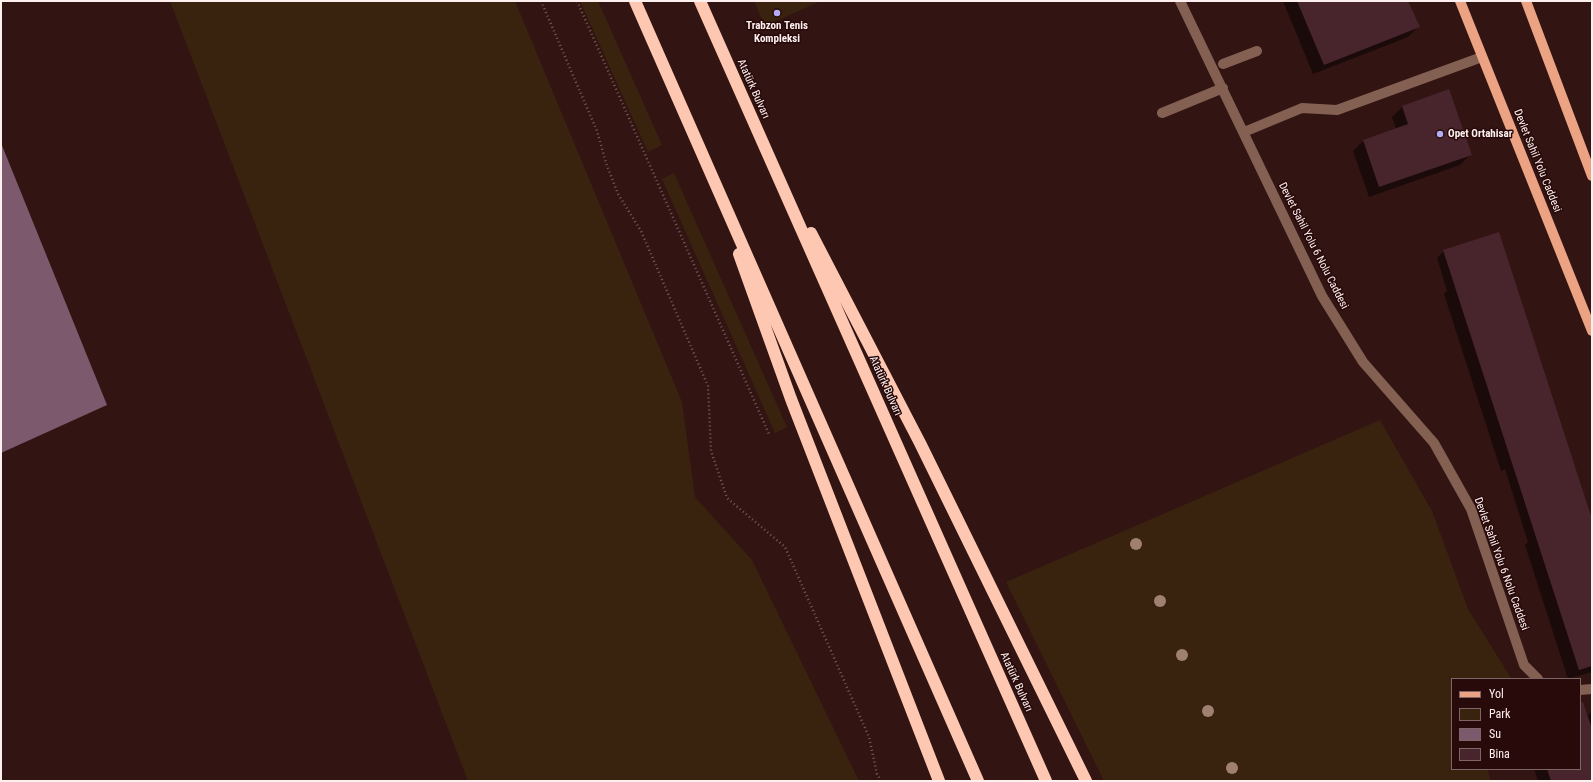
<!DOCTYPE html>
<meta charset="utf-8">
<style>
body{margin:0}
#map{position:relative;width:1593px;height:782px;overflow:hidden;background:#321412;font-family:"Roboto Condensed",sans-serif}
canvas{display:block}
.frame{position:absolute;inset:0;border:2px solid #fef0ef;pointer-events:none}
.legend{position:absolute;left:1451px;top:678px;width:130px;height:92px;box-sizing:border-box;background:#270a09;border:1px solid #7d6665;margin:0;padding:5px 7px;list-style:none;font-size:12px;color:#fef0ef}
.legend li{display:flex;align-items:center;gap:8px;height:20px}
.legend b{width:20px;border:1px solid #7d6665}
</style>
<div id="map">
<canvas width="1593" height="782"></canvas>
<div class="frame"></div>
<ul class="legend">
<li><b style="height:5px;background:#eba384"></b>Yol</li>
<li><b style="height:11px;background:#39230f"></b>Park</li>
<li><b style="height:11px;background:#7c596c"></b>Su</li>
<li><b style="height:11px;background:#48252d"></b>Bina</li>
</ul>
</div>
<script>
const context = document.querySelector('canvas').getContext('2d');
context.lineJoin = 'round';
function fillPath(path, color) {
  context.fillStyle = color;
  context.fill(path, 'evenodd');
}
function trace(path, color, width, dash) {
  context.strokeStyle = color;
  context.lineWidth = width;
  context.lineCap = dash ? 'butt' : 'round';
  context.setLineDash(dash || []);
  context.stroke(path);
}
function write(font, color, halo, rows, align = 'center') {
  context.font = font + ' "Roboto Condensed",sans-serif';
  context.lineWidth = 3;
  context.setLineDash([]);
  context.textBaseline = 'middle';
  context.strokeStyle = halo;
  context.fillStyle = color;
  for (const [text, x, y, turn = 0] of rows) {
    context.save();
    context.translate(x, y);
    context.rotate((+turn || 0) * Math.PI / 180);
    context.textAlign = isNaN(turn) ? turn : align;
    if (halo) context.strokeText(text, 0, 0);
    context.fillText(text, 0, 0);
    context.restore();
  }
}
fillPath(new Path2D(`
 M 170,1 L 515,1 L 682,402 L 695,497 L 752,560 L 859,781 L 468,781 Z
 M 580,1 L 598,1 L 662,145 L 648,152 Z
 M 754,1 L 821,1 L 765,26 Z
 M 674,173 L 787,427 L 775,433 L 662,179 Z
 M 1380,420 L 1432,511 L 1468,609 L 1511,678 L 1452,679 L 1452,769 L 1487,769 L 1491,781 L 1104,781 L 1006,582 Z`), '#39230f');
fillPath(new Path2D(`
 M 1,143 L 107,405 L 1,453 Z`), '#7c596c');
fillPath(new Path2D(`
 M 1283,1 L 1407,1 L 1418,27 L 1408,37 L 1313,74 Z
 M 1449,91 L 1471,154 L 1460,165 L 1369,197 L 1353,151 L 1363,141 L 1396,129 L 1392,117 L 1402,107 Z
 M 1444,251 L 1592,522 L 1592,672 L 1568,679 L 1525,545 L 1528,542 L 1505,469 L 1501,471 L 1444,294 L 1447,291 L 1437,258 Z
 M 1580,704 L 1587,716 L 1592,711 L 1592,781 L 1538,781 L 1534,769 L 1580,769 Z`), '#0007');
fillPath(new Path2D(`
 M 1297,1 L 1408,1 L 1420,27 L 1324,65 Z
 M 1449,89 L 1472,155 L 1379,187 L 1363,140 L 1408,124 L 1402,106 Z
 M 1499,232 L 1592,519 L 1592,666 L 1579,670 L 1443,250 Z
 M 1583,702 L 1592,729 L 1592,781 L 1551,781 L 1547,769 L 1580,769 L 1580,703 Z`), '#48252d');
trace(new Path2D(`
 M 541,1 L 597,131 L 606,163 L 618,194 L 641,231 L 708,386 L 711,451 L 727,498 L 785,547 L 869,737 L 877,774 L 881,781
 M 577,1 L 769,434`), '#765e5c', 2.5, [1, 3]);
trace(new Path2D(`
 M 1180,1 L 1322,296 L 1363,362 L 1434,443 L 1471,509 L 1524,665 L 1538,679
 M 1223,64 L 1257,51
 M 1162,113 L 1223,88
 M 1244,132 L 1302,108 L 1337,110 L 1482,57
 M 1580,690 L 1592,689`), '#836052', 10);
trace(new Path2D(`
 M 1460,1 L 1592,331
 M 1526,1 L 1592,176`), '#eba384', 10);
trace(new Path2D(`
 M 635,1 L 978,781
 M 700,1 L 1046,781
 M 811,233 L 920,443 L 1086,781
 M 739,254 L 791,399 L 939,781`), '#fdc7b2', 12);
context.fillStyle = '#9f8071';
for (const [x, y] of [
 [1136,544],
 [1160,601],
 [1182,655],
 [1208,711],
 [1232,768]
]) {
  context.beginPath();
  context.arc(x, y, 6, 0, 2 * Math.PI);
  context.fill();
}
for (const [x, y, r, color] of [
 [777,13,4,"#b5acf8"],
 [1440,134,4,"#b5acf8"]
]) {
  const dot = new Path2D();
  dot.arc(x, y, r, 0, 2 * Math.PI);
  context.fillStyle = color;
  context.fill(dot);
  trace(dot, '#270a09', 1.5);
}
write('bold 11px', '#fef0ef', '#270a09', [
 ["Trabzon Tenis",777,26],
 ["Kompleksi",777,39],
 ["Opet Ortahisar",1448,134,"left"]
]);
write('11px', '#fef0ef', '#270a09', [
 ["Atatürk Bulvarı",753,89,66],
 ["Devlet Sahil Yolu Caddesi",1537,161,68],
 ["Devlet Sahil Yolu 6 Nolu Caddesi",1313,246,63],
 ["Atatürk Bulvarı",885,386,66],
 ["Devlet Sahil Yolu 6 Nolu Caddesi",1501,564,70],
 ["Atatürk Bulvarı",1016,682,66]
]);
</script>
